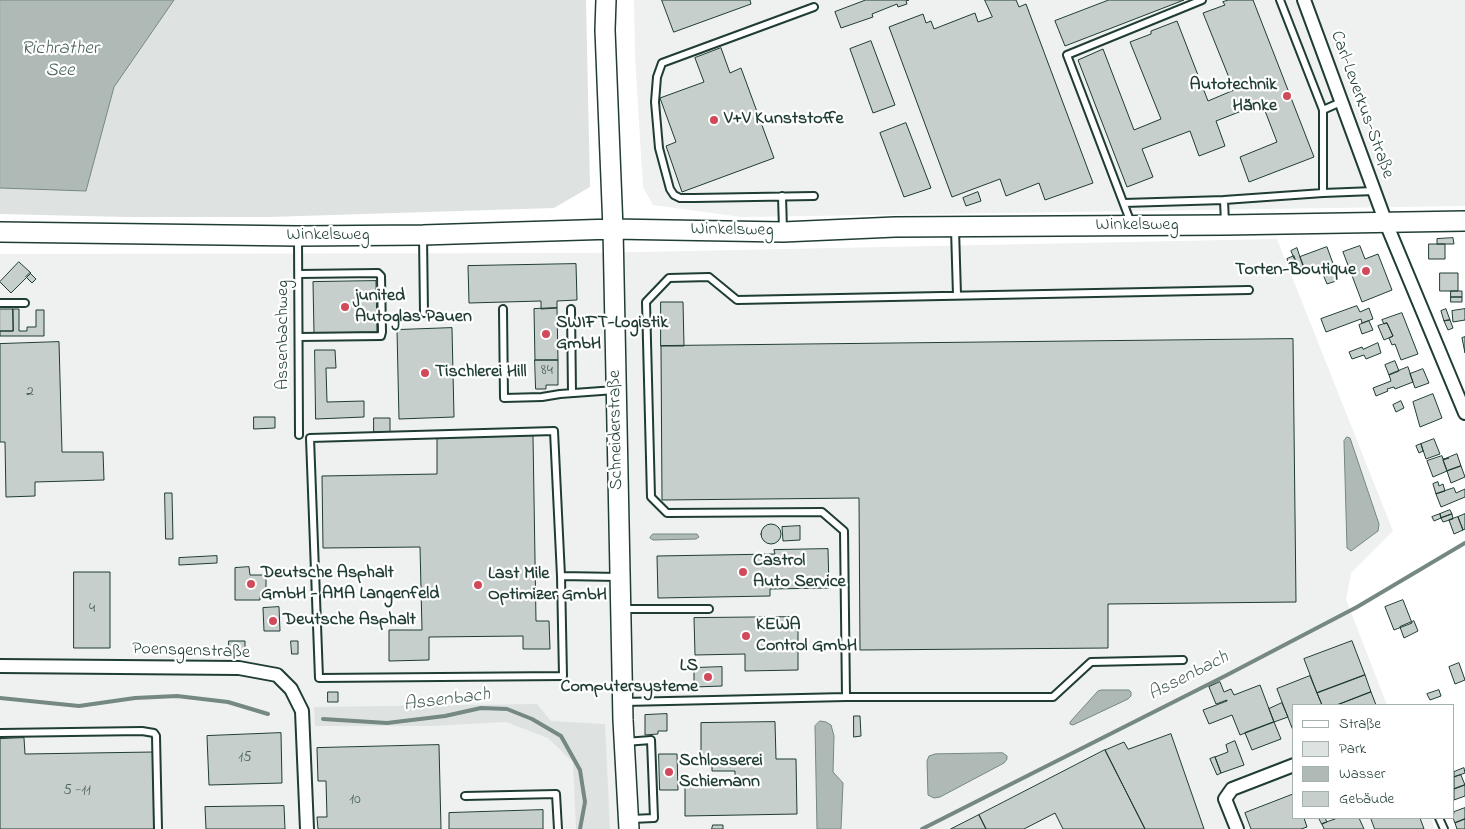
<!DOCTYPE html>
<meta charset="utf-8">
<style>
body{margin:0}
#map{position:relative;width:1465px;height:829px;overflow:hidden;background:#fff;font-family:"Indie Flower",sans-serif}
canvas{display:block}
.legend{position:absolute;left:1292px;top:704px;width:162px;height:115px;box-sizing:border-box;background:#fff;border:1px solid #a5b1ae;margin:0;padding:6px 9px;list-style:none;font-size:15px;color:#1f3d34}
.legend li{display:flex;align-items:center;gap:10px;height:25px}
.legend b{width:25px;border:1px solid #a5b1ae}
</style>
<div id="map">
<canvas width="1465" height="829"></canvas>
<ul class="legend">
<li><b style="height:6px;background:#fff"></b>Straße</li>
<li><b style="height:14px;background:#dee3e2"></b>Park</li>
<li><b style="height:14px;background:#afbab7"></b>Wasser</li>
<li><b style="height:14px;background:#c7cfcc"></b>Gebäude</li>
</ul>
</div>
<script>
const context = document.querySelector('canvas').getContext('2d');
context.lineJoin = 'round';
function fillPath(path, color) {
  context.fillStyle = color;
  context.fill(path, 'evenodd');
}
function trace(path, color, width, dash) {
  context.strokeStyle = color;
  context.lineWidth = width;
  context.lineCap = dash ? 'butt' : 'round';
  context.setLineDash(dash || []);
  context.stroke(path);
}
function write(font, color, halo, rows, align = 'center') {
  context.font = font + ' "Indie Flower",sans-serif';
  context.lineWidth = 4.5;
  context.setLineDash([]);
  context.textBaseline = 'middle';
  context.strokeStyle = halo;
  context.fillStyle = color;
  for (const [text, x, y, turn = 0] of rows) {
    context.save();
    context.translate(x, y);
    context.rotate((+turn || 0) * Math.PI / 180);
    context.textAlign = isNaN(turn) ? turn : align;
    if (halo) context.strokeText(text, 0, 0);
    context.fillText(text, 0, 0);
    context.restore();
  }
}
fillPath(new Path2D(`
 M 634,0 L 1465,0 L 1465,206 L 741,217 L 653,205 L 643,187 L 635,57 Z
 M 1277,239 L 1393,531 L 1351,573 L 1346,599 L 1387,705 L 1294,705 L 1294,818 L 1431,818 L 1435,829 L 0,829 L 0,254 L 589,253 Z`), '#eef1f0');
fillPath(new Path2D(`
 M 174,0 L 586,0 L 590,187 L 554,208 L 269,217 L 125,217 L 0,214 L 0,188 L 86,191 L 114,87 Z
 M 537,704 L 551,721 L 605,724 L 610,829 L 576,829 L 573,762 L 548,738 L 506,722 L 432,726 L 315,726 L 314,707 Z`), '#dee3e2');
const water = new Path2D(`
 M 0,0 L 174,0 L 114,87 L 86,191 L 0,188 Z
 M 1347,437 L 1350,438 L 1379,524 L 1378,531 L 1351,551 L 1347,548 L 1344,441 Z
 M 653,534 L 697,534 L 699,537 L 696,539 L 653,540 L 650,538 Z
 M 1102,690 L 1129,690 L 1131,692 L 1131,696 L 1128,699 L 1073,725 L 1070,724 L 1070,722 L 1098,691 Z
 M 820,721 L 826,722 L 831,725 L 834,736 L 833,772 L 843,783 L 841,829 L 817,829 L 815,726 Z
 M 1003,753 L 1007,756 L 1007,759 L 1004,763 L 940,797 L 934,798 L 928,795 L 927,761 L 929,756 L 935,754 Z`);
fillPath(water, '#afbab7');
trace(water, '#758883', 1);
trace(new Path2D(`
 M 0,698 L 79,706 L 135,698 L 177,696 L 228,702 L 268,714
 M 323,719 L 387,723 L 445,716 L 481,708 L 507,709 L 532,719 L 561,736 L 580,770 L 585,802 L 580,829
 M 922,829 L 1225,676 L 1357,607 L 1465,543`), '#758883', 4);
const building = new Path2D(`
 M 662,0 L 750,0 L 751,4 L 674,32 Z
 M 866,0 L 909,0 L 906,1 L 907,4 L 898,7 L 897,4 L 872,14 L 873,17 L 841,28 L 835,12 Z
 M 985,0 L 1016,0 L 1019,7 L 1026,4 L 1093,183 L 1045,200 L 1039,183 L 1006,196 L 1000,179 L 952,197 L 889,27 L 923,14 L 926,23 L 931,21 L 934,29 L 975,13 L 978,22 L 992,17 Z
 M 1109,0 L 1184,0 L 1065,46 L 1055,21 Z
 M 1229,0 L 1253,0 L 1314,157 L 1249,182 L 1240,157 L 1277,142 L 1262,103 L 1216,121 L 1225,146 L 1199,156 L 1190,131 L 1142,149 L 1153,177 L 1127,187 L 1078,60 L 1103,49 L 1134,130 L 1161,119 L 1130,42 L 1151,34 L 1151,31 L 1177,21 L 1208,101 L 1234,90 L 1203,13 L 1225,5 L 1223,2 Z
 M 871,41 L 895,105 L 873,113 L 850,49 Z
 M 721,48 L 730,73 L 741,68 L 774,158 L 682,192 L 666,146 L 676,142 L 660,98 L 704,82 L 695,58 Z
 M 906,123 L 931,188 L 904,197 L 880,133 Z
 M 978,192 L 981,201 L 966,206 L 963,198 Z
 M 1453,238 L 1454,244 L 1437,244 L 1437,239 Z
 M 1429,244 L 1445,244 L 1445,259 L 1429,259 Z
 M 1360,246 L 1365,259 L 1378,254 L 1392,290 L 1362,302 L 1343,252 Z
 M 1327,247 L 1339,280 L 1327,284 L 1320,267 L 1306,272 L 1300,257 Z
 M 1297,248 L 1303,266 L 1298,268 L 1291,251 Z
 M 1294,256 L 1297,264 L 1290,267 L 1287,259 Z
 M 19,262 L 31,273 L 11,293 L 0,282 Z
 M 576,264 L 577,300 L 557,301 L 557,308 L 541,309 L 541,301 L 469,303 L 468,266 Z
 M 30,273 L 36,279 L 32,283 L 26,277 Z
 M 1440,273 L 1458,273 L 1458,291 L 1440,291 Z
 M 376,281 L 377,332 L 314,333 L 313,282 Z
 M 1451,291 L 1462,291 L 1462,297 L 1451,297 Z
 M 1451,297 L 1462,297 L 1462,302 L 1451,302 Z
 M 661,302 L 683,302 L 684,346 L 661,346 Z
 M 1357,306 L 1360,312 L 1369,308 L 1373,319 L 1362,323 L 1361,319 L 1326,332 L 1321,319 Z
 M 557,308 L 558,360 L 535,360 L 534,309 Z
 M 0,309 L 13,309 L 13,331 L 0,331 Z
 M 13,309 L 19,309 L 19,331 L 27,331 L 27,327 L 36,327 L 36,310 L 44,310 L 44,336 L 0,336 L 0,331 L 13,331 Z
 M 1446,309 L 1450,320 L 1444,321 L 1441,311 Z
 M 1465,309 L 1465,320 L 1453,322 L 1452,311 Z
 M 1402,313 L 1418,354 L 1401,360 L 1395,344 L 1392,345 L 1389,338 L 1393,336 L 1387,323 L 1384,324 L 1382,320 Z
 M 1450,320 L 1453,328 L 1448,330 L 1444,321 Z
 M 1369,321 L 1373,330 L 1362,334 L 1359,325 Z
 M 1387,323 L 1393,336 L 1384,340 L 1378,326 Z
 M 452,328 L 454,417 L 399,419 L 397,330 Z
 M 1465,337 L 1465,353 L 1462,338 Z
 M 1293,339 L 1296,602 L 1108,604 L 1108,648 L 860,650 L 859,498 L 662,500 L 661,346 Z
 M 59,342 L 62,452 L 103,452 L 104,480 L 35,482 L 35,496 L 6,497 L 5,442 L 0,442 L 0,344 Z
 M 1378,343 L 1381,353 L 1366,359 L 1364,355 L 1352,359 L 1349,352 L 1362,347 L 1363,349 Z
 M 315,350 L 335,350 L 336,368 L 326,368 L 327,402 L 364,401 L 364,417 L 316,419 Z
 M 535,360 L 558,360 L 558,385 L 546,385 L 546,389 L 536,389 Z
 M 1395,361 L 1399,371 L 1389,375 L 1385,365 Z
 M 1408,367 L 1413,382 L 1395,389 L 1394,387 L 1387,389 L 1388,391 L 1376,396 L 1373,388 L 1391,381 L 1389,375 Z
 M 1423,369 L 1429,383 L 1415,388 L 1410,374 Z
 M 1433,394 L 1442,418 L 1420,427 L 1413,402 Z
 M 1401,401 L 1404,408 L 1396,412 L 1393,405 Z
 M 254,417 L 275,417 L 275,428 L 254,429 Z
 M 374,418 L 390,418 L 390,432 L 374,432 Z
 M 533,436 L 536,621 L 549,621 L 550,649 L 523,649 L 523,636 L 429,637 L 429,660 L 389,661 L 389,630 L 422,630 L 420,547 L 323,548 L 322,476 L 437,474 L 437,438 Z
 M 1434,439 L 1440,454 L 1426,459 L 1421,444 Z
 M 1421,444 L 1423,451 L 1419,453 L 1416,446 Z
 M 1457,454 L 1461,466 L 1447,471 L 1443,460 Z
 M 1442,456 L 1443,459 L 1449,458 L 1443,460 L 1447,471 L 1433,477 L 1427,461 Z
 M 1461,466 L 1465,477 L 1451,483 L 1447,471 Z
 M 1438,482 L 1439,486 L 1443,484 L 1445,491 L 1436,494 L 1433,484 Z
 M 1454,488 L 1456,493 L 1465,489 L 1465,497 L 1441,507 L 1436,494 Z
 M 165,493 L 172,493 L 173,539 L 166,539 Z
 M 1450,510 L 1452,514 L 1441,518 L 1440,514 Z
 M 1440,514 L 1441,518 L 1434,521 L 1432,517 Z
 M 1452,514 L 1453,519 L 1443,522 L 1441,518 Z
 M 1465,514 L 1465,529 L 1463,530 L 1458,517 Z
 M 1458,517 L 1463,530 L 1454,534 L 1449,520 Z
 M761 534a10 10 0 1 1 20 0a10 10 0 1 1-20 0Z
 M 800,526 L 800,540 L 783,541 L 782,527 Z
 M 828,549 L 829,588 L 770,589 L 770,596 L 658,598 L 657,556 L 775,554 L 774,550 Z
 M 217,556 L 217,563 L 179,565 L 179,558 Z
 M 249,567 L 250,575 L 266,575 L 266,593 L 260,593 L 260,600 L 235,600 L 235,568 Z
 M 74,572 L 110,572 L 110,648 L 74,648 Z
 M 1403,600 L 1412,623 L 1394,630 L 1385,607 Z
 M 279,607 L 280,631 L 264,631 L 263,608 Z
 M 798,617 L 798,670 L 745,671 L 745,654 L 695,655 L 694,618 Z
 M 1414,621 L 1418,631 L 1404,638 L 1400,627 Z
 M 229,641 L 245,641 L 245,653 L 229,653 Z
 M 291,641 L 298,641 L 298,654 L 292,654 Z
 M 1352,641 L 1365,675 L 1317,693 L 1304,659 Z
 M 1459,663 L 1465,680 L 1455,684 L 1449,667 Z
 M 722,667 L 722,686 L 694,687 L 694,668 Z
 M 1365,675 L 1371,692 L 1337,705 L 1322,705 L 1317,693 Z
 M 1310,676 L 1322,705 L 1294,705 L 1294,733 L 1277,689 Z
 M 1220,682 L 1224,692 L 1231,689 L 1234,695 L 1260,685 L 1274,722 L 1240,735 L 1232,715 L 1209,724 L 1203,710 L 1227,701 L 1227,700 L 1216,704 L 1209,687 Z
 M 1439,690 L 1441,696 L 1430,700 L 1427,694 Z
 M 328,692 L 338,692 L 338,702 L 328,702 Z
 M 1371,692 L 1376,705 L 1337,705 Z
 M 1282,703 L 1288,717 L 1274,722 L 1269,709 Z
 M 667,714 L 667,731 L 658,731 L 658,734 L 645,735 L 645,715 Z
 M 854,716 L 860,716 L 861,736 L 854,737 Z
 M 775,722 L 776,759 L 796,759 L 797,814 L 685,816 L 685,782 L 735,782 L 735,771 L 712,771 L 712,758 L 701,758 L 701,723 Z
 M 1274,722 L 1281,739 L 1252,750 L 1245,733 Z
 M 281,733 L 282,783 L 209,785 L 207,736 Z
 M 1171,734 L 1204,829 L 1145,829 L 1105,750 L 1124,742 L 1128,749 Z
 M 24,738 L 25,754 L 153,752 L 155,829 L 0,829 L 0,739 Z
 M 1235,741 L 1244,765 L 1221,773 L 1215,757 L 1228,752 L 1226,745 Z
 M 439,745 L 441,829 L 318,829 L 317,817 L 327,817 L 326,781 L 318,781 L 317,748 Z
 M 1105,750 L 1145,829 L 1063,829 L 1055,813 L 1024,829 L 986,829 L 979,815 Z
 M 659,754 L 677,754 L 678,790 L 660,790 Z
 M 1215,757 L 1221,773 L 1217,775 L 1210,759 Z
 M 1464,768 L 1465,773 L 1454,777 L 1454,772 Z
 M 1461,775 L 1465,785 L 1454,789 L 1454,777 Z
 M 1465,785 L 1465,796 L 1454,800 L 1454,789 Z
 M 1294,794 L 1294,818 L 1304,818 L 1307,827 L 1301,829 L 1251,829 L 1245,813 Z
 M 284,806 L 285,829 L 206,829 L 205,807 Z
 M 1465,808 L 1465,819 L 1455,823 L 1453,818 L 1454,812 Z
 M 543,810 L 543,829 L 449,829 L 449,813 Z
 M 979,815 L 986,829 L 951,829 Z
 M 1319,818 L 1325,818 L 1327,822 L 1322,824 Z
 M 1338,818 L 1359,818 L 1364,829 L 1324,829 L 1322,824 Z
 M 1371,818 L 1420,818 L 1424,829 L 1375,829 Z
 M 1465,819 L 1465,829 L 1457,829 L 1455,823 Z
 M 713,825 L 723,825 L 723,829 L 712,829 Z`);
fillPath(building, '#c7cfcc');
trace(building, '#1f3d34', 1);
const lane = new Path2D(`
 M 1280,0 L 1323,110 L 1323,193
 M 1323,110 L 1341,102
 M 782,196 L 783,230
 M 814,196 L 694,198 L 680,198 L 674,195 L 670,189 L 659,148 L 655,102 L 657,77 L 662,63 L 814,7
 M 1224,200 L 1323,193 L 1374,191
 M 1124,203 L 1224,200 L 1225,223
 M 1131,223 L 1067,55 L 1202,0
 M 955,229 L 957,295
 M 423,236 L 424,313
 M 298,237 L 299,435
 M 299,274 L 378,273 L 381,276 L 382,332 L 381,336 L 299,337
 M 0,303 L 25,303
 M 503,309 L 504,398 L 542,397 L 560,394 L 615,390
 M 571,309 L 572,393
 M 561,576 L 563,676 L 319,678 L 310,438 L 554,431 L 561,576 L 619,577
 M 622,609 L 709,609
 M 1183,660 L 1091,662 L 1053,697 L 846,697 L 844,531 L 822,512 L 667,513 L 651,497 L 646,302 L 669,278 L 709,277 L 737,300 L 1249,290
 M 624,702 L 846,697
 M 0,733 L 142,731 L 154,733 L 156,736 L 158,829
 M 625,742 L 651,740 L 654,818 L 631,819
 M 465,796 L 556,794 L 558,829
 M 1439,818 L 1444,829`);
const street = new Path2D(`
 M 1304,0 L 1386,223 L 1465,413
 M 0,666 L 239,668 L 277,675 L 291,689 L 302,711 L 307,829
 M 1237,829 L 1225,799 L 1232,789 L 1294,765`);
const secondary = new Path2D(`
 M 606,0 L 605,30 L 613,229 L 623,720 L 629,829
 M 0,232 L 298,236 L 423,235 L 613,229 L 783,232 L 895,227 L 1225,225 L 1465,221`);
trace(lane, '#1f3d34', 10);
trace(street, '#1f3d34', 16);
trace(secondary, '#1f3d34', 22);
trace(lane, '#fff', 6);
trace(street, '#fff', 12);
trace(secondary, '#fff', 19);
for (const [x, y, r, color] of [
 [1287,96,5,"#d1495b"],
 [714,120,5,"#d1495b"],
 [1366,271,5,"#d1495b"],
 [345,307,5,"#d1495b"],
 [546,334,5,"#d1495b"],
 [425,373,5,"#d1495b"],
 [743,572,5,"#d1495b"],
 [251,584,5,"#d1495b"],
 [478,585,5,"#d1495b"],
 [273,621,5,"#d1495b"],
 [746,636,5,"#d1495b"],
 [708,677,5,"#d1495b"],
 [669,772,5,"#d1495b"]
]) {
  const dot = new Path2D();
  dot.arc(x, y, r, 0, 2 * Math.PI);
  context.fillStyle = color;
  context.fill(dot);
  trace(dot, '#fff', 2);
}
write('15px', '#49625a', null, [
 ["84",547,372],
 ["2",30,393],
 ["4",92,610],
 ["15",245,759],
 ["5 -11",77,792],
 ["10",355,801]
]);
write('bold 18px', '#1f3d34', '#fff', [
 ["Autotechnik",1277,86,"right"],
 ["Hänke",1277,107,"right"],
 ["V+V Kunststoffe",724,120],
 ["Torten-Boutique",1356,271,"right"],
 ["junited",355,297],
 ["Autoglas Pauen",355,318],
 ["SWIFT-Logistik",556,324],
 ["GmbH",556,345],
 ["Tischlerei Hill",435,373],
 ["Castrol",753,562],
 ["Auto Service",753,583],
 ["Deutsche Asphalt",261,574],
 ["GmbH - AMA Langenfeld",261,595],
 ["Last Mile",488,575],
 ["Optimizer GmbH",488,596],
 ["Deutsche Asphalt",283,621],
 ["KEWA",756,626],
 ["Control GmbH",756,647],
 ["LS",698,667,"right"],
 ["Computersysteme",698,688,"right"],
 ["Schlosserei",679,762],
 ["Schiemann",679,783]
], 'left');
write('18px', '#1f3d34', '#fff', [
 ["Carl-Leverkus-Straße",1361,105,70],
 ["Winkelsweg",1137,226],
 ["Winkelsweg",732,231,1],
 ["Winkelsweg",328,236],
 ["Assenbachweg",284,335,-90],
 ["Schneiderstraße",617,430,-91],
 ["Poensgenstraße",191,652,2]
]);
write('italic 19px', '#4a625b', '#fff', [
 ["Richrather",60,50],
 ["See",60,72],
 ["Assenbach",1189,677,-27],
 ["Assenbach",447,701,-7]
]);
</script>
